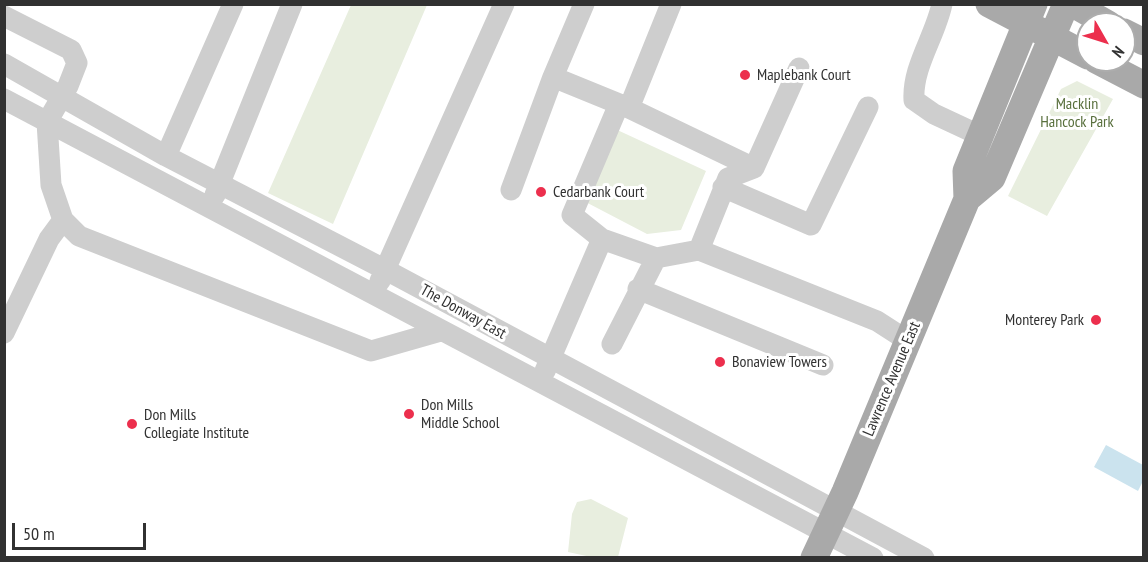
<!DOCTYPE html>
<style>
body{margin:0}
#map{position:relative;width:1148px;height:562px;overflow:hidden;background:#fff;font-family:"PT Sans Narrow",sans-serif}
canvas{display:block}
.frame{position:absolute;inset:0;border:6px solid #313131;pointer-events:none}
.north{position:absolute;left:1076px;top:12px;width:60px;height:60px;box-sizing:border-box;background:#fff;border:2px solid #adadad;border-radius:50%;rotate:129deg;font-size:16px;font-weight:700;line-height:24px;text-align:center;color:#313131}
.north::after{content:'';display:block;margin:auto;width:21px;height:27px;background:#ec2f4d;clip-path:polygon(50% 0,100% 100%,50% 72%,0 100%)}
.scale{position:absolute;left:12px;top:523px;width:134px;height:27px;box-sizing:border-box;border:3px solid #313131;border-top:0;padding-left:8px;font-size:18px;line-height:21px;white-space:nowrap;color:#313131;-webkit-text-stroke:4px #fff;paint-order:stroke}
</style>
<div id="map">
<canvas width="1148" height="562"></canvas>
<div class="frame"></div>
<div class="north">N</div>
<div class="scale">50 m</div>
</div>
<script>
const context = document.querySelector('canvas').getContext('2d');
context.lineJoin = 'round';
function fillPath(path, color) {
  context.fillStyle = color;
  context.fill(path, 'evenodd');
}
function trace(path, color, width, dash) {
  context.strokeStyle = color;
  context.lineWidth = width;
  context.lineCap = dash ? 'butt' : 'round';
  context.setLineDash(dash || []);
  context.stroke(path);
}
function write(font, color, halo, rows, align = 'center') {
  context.font = font + ' "PT Sans Narrow",sans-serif';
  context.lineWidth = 6;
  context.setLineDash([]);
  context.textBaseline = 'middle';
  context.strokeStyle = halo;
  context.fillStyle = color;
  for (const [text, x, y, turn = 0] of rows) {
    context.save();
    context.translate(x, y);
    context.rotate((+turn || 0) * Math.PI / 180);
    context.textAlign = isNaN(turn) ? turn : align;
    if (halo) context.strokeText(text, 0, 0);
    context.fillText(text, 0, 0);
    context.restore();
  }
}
fillPath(new Path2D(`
 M 351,5 L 427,5 L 333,224 L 268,193 Z
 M 1077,81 L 1113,99 L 1047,216 L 1008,196 L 1061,89 Z
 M 613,128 L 706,171 L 681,230 L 647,234 L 578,198 Z
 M 591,499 L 628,518 L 618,557 L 591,557 L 568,552 L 572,514 L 577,502 Z`), '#e8eedf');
fillPath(new Path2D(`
 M 1106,445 L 1143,465 L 1143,481 L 1138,491 L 1094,467 Z`), '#cbe3ee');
trace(new Path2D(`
 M 942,4 C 935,37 912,67 914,100 L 934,114 L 979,135
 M 4,16 L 71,50 L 77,63 L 68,86 L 47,122 L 51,185 L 63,220 L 79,236 L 371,351 L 441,331
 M 4,64 L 166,156 L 386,270 L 924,558
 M 553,77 L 584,4
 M 4,99 L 873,558
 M 629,108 L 671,4
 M 166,156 L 233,4
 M 754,168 L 799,68
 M 723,187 L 811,225 L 868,107
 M 511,190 L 553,77 L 629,108 L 754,168 L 728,178 L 699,250
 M 215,195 L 292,4
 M 602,239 L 572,215 L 619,104
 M 380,281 L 504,4
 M 638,289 L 823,365
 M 4,333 L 49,239 L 63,220
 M 612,344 L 656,258 L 699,250 L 877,321 L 908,341
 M 545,371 L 602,239 L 656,258`), '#cecece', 21);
trace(new Path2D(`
 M 989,4 L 1088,56
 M 1073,4 L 1108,24
 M 1124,32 L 1144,42
 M 1096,60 L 1144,85
 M 967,199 L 992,178 L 1066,4
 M 814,558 L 845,492 L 967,199 L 966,171 L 1034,4`), '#a9a9a9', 27);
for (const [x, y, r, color] of [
 [745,75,6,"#ec2f4d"],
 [541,192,6,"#ec2f4d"],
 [1096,320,6,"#ec2f4d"],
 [720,362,6,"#ec2f4d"],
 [409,414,6,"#ec2f4d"],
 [132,424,6,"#ec2f4d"]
]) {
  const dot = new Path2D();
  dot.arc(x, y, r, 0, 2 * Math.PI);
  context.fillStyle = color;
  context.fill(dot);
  trace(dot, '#fff', 2);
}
write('16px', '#313131', '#fff', [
 ["Maplebank Court",757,75],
 ["Cedarbank Court",553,192],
 ["Monterey Park",1084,320,"right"],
 ["Bonaview Towers",732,362],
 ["Don Mills",421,405],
 ["Middle School",421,423],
 ["Don Mills",144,415],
 ["Collegiate Institute",144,433]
], 'left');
write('16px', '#586f3c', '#fff', [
 ["Macklin",1077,104],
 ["Hancock Park",1077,122]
]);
write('16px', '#313131', '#fff', [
 ["The Donway East",463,312,29],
 ["Lawrence Avenue East",892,379,-67]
]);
</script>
